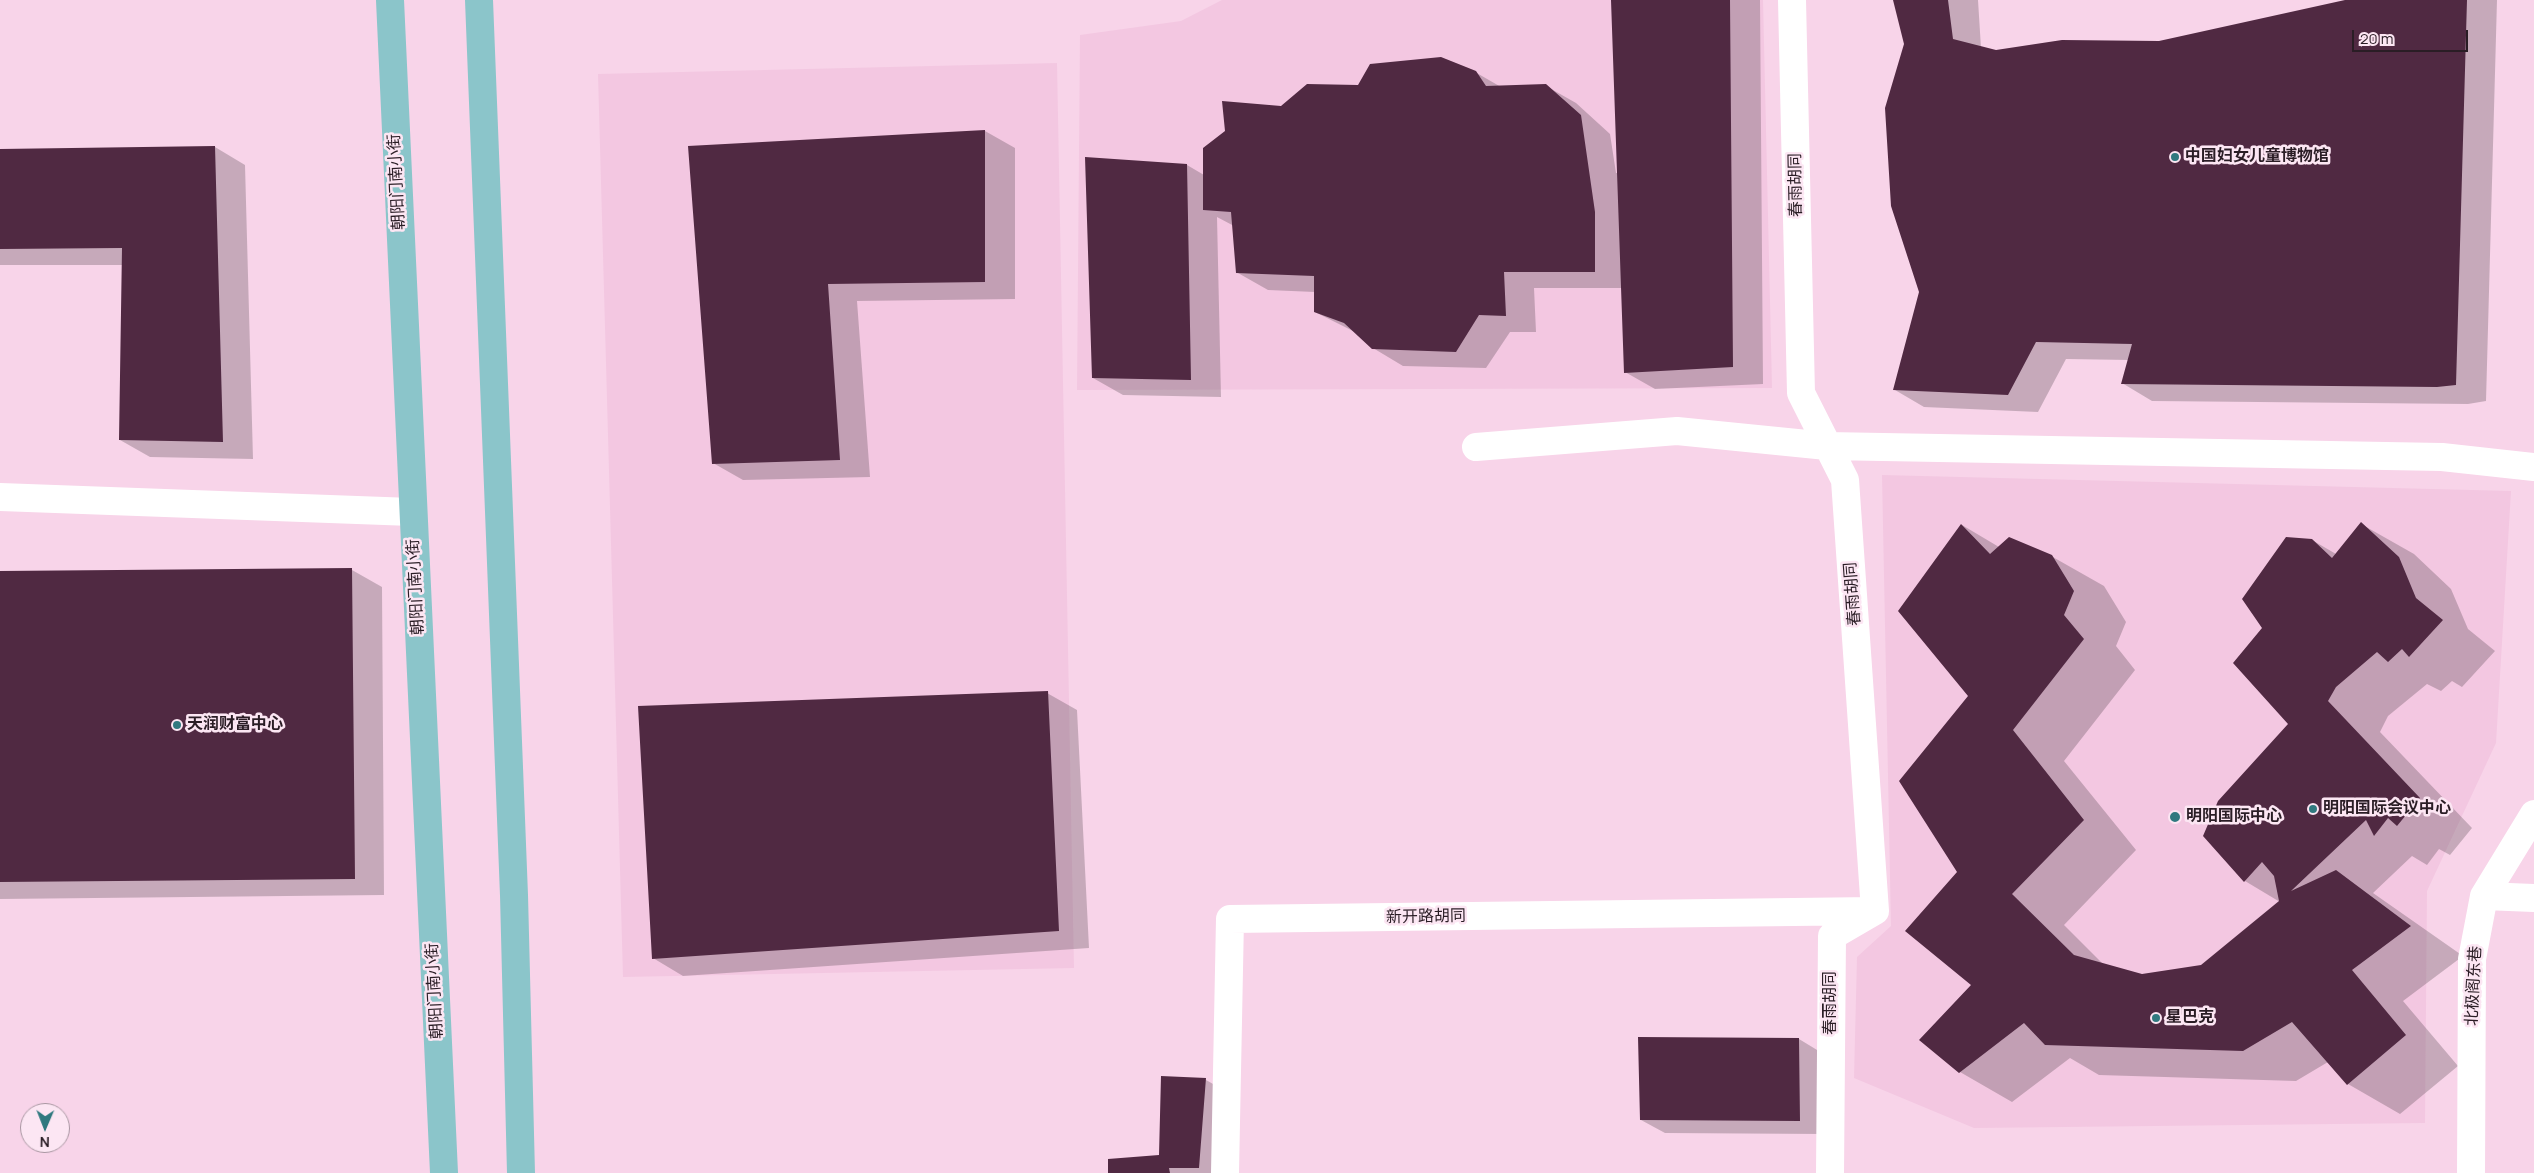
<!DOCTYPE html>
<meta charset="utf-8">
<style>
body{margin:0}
#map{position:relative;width:2534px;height:1173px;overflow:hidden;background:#f8d4e9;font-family:Manrope,sans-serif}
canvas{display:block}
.north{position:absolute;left:20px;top:1103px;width:50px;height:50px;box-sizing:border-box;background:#fce6f3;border:1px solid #a896a1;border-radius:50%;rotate:181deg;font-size:14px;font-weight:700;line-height:20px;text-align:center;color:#2a1d25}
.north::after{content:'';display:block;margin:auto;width:18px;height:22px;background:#30797f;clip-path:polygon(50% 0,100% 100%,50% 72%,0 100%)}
.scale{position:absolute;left:2352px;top:30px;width:116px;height:22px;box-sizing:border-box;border:2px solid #2a1d25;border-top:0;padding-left:6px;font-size:15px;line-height:18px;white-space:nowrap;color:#2a1d25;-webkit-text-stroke:4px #fce6f3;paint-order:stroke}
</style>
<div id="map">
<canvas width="2534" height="1173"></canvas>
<div class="north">N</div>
<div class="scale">20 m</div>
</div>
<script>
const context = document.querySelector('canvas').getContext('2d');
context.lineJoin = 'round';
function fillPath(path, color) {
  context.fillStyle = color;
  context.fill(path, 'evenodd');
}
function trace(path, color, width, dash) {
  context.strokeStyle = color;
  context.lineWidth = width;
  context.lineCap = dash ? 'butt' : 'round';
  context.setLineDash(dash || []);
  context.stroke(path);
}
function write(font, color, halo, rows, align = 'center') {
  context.font = font + ' Manrope,"Noto Sans SC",sans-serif';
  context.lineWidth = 5;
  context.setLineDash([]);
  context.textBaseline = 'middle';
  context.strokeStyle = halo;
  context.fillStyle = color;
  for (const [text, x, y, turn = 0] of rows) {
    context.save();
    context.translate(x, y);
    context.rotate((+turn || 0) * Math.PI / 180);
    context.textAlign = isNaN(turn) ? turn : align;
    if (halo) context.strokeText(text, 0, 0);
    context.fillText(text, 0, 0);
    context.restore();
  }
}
fillPath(new Path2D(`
 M 1222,0 L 1763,0 L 1772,388 L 1077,390 L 1080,35 L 1181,21 Z
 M 1057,63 L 1074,968 L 623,977 L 598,74 Z
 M 1882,475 L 2511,491 L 2496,743 L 2427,891 L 2425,1123 L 1974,1128 L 1854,1078 L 1857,957 L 1891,926 Z`), '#f3c7e1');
fillPath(new Path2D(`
 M 1612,0 L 1760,0 L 1763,384 L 1655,389 L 1625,372 L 1622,288 L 1534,288 L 1536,332 L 1510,332 L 1486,368 L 1403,366 L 1373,348 L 1357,333 L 1315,312 L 1315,292 L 1268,290 L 1238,273 L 1234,226 L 1217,217 L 1221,397 L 1123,395 L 1093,378 L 1187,165 L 1204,175 L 1281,108 L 1358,86 L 1475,72 L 1501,87 L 1546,86 L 1576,103 L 1610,134 L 1616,173 L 1618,173 Z
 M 1894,0 L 1978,0 L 1981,48 L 1996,51 L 2159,42 L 2350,0 L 2497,0 L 2486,401 L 2468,404 L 2152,401 L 2122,383 L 2129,360 L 2066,359 L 2038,412 L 1924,407 L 1895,390 L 1920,292 L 1906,44 Z
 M 985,131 L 1015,148 L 1015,299 L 857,301 L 870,477 L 743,480 L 713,463 L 689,147 Z
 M 215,147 L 245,165 L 253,459 L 150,457 L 120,440 L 123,265 L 0,265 L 0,150 Z
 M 2361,524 L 2414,554 L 2451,589 L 2468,629 L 2495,651 L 2462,687 L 2452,681 L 2441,691 L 2427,684 L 2388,716 L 2380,732 L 2472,828 L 2450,855 L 2439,849 L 2427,865 L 2412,856 L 2373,893 L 2463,956 L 2403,1001 L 2458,1066 L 2400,1114 L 2348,1084 L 2328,1062 L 2296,1081 L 2099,1075 L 2070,1058 L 2012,1102 L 1960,1072 L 1973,985 L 1959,873 L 1969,696 L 1962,525 L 1999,547 L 2051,556 L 2104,586 L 2126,622 L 2116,646 L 2135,670 L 2064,761 L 2136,850 L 2064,925 L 2104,965 L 2142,975 L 2202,967 L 2280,902 L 2245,881 L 2290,724 L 2263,628 L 2312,540 L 2336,554 Z
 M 352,570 L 382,587 L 384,895 L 0,899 L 0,572 Z
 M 1047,693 L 1077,710 L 1089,948 L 683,976 L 653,958 Z
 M 1799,1039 L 1822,1053 L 1823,1134 L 1665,1133 L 1641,1120 Z
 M 1162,1078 L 1206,1080 L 1222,1089 L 1215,1173 L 1109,1173 L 1160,1156 Z`), '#0003');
fillPath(new Path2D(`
 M 1611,0 L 1730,0 L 1733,367 L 1624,373 Z
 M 1893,0 L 1948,0 L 1953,39 L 1996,50 L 2062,40 L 2159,41 L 2345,0 L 2467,0 L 2456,385 L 2437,387 L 2121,384 L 2132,344 L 2036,342 L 2008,395 L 1893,390 L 1919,292 L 1891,206 L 1885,108 L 1904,44 Z
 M 1441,57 L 1476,71 L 1486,86 L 1546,84 L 1581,115 L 1595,212 L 1595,272 L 1504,272 L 1506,316 L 1479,315 L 1456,352 L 1372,349 L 1344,323 L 1314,312 L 1314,276 L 1236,273 L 1231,212 L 1203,210 L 1203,148 L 1225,131 L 1222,101 L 1281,106 L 1307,84 L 1358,85 L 1370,64 Z
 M 985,130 L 985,282 L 828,284 L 840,460 L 712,464 L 688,146 Z
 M 215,146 L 223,442 L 119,440 L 122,248 L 0,249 L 0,149 Z
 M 1085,157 L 1187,164 L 1191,380 L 1092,378 Z
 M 2361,522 L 2399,557 L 2416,598 L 2443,620 L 2409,657 L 2402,649 L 2388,662 L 2377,652 L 2336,687 L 2328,701 L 2420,798 L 2397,826 L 2388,818 L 2374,836 L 2366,820 L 2291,891 L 2336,870 L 2411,926 L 2352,970 L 2406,1035 L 2347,1085 L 2292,1022 L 2243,1051 L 2045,1045 L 2024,1023 L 1959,1073 L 1919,1040 L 1971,985 L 1905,931 L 1957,872 L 1899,781 L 1968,696 L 1898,611 L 1961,524 L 1990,554 L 2009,537 L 2052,555 L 2074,591 L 2064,615 L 2084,639 L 2013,730 L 2084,820 L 2012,894 L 2074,955 L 2142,974 L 2201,965 L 2279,901 L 2274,876 L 2262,862 L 2244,882 L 2203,836 L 2218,801 L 2288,724 L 2233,663 L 2262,628 L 2242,599 L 2286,537 L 2312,539 L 2332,558 Z
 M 352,568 L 355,879 L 0,882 L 0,571 Z
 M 1048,691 L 1059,931 L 652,959 L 638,706 Z
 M 1638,1037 L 1799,1038 L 1800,1121 L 1640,1120 Z
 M 1161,1076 L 1206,1078 L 1199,1168 L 1169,1168 L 1170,1173 L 1108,1173 L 1108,1159 L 1159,1155 Z`), '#502942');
trace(new Path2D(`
 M 1792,0 L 1801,393 L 1845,480 L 1875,911 L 1832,936 L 1830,1173
 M 1476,447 L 1677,431 L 1827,446 L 2442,457 L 2534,467
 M 0,497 L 412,512
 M 2484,896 L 2534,898
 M 1225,1173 L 1230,919 L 1874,911
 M 2471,1173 L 2472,959 L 2484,896 L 2534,814`), '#fff', 28);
trace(new Path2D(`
 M 390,0 L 444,1173
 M 479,0 L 514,895 L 521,1173`), '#8bc5ca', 28);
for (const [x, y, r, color] of [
 [2175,157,5,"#30797f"],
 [177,725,5,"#30797f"],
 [2313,809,5,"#30797f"],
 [2175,817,6,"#30797f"],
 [2156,1018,5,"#30797f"]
]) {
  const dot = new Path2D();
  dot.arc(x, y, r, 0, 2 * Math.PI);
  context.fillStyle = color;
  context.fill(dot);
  trace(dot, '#fce6f3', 2);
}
write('bold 16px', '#2a1d25', '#fce6f3', [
 ["中国妇女儿童博物馆",2185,157],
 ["天润财富中心",187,725],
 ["明阳国际会议中心",2323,809],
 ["明阳国际中心",2186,817],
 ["星巴克",2166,1018]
], 'left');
write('16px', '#2a1d25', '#fce6f3', [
 ["朝阳门南小街",397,182,-93],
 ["春雨胡同",1796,185,-91],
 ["朝阳门南小街",416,587,-93],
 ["春雨胡同",1853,594,-94],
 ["新开路胡同",1426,917,-1],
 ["北极阁东巷",2474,986,-87],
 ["朝阳门南小街",435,991,-93],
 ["春雨胡同",1831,1003,-90]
]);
</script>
